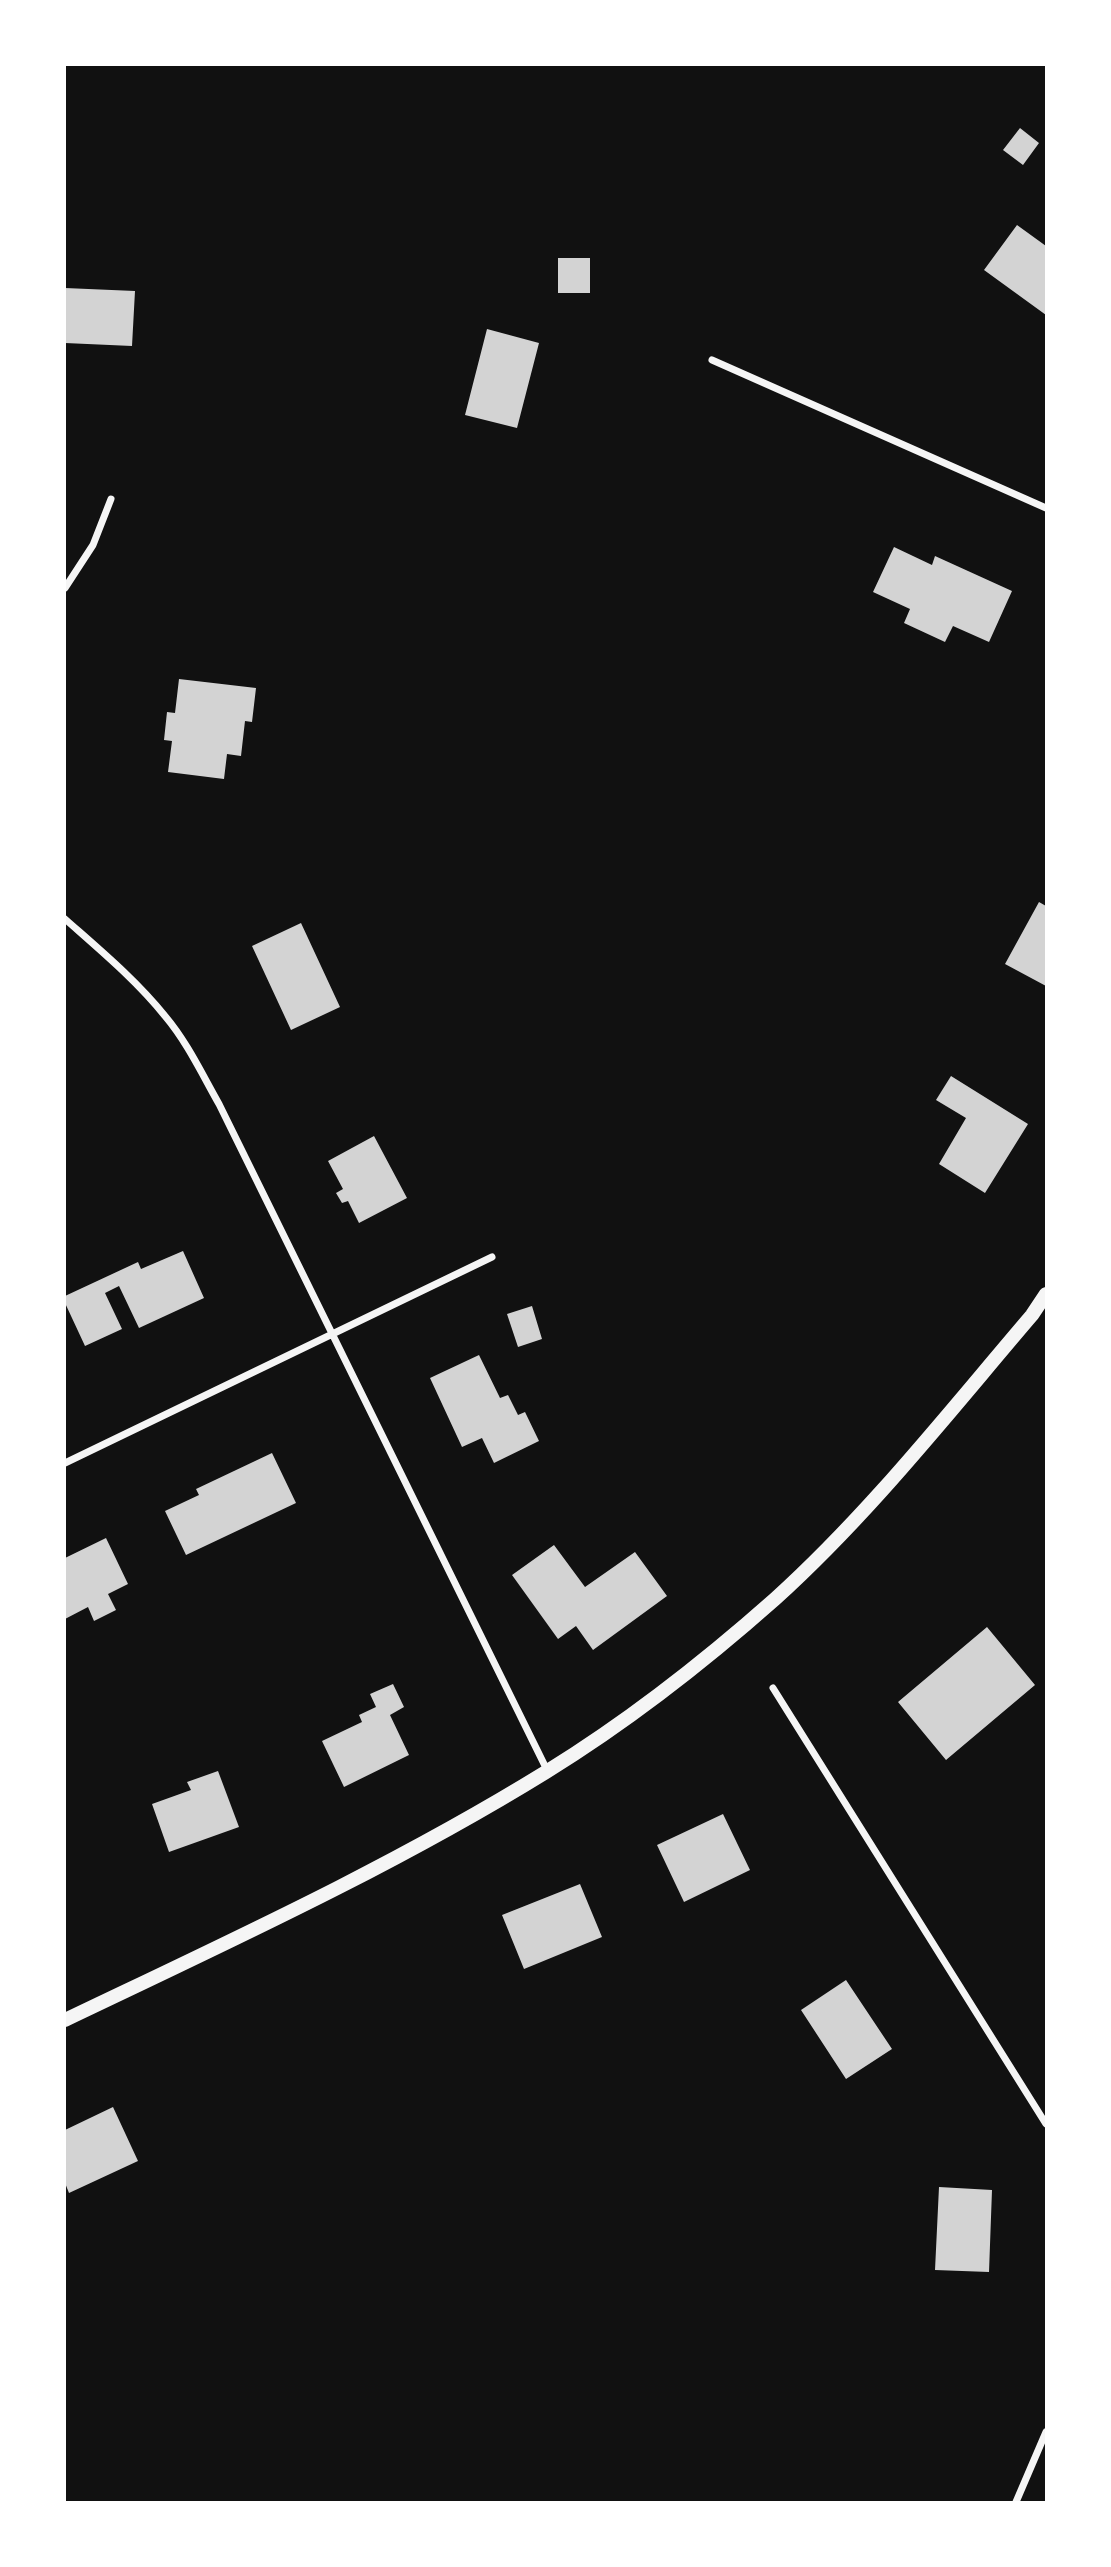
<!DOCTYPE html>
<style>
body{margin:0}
#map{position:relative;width:1111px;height:2567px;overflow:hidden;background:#111;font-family:"Libre Baskerville",serif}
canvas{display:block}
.frame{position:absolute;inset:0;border:66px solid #fff;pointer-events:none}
</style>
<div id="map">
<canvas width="1111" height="2567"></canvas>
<div class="frame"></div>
</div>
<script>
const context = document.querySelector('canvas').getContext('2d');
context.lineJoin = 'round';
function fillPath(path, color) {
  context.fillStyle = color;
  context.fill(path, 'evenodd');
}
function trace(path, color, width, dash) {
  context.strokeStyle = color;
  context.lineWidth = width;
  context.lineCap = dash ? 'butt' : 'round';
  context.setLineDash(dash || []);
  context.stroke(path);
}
fillPath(new Path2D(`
 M 1020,128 L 1039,143 L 1023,165 L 1003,150 Z
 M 1017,225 L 1046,246 L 1046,315 L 984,270 Z
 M 558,258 L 590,258 L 590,293 L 558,293 Z
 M 65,288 L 135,291 L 132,346 L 65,343 Z
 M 487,329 L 539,343 L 517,428 L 465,415 Z
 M 894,547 L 932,565 L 935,556 L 1012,591 L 989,642 L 953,626 L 945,642 L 904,623 L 910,609 L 873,592 Z
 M 179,679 L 256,688 L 252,722 L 245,721 L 241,756 L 227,754 L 224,779 L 168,772 L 172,741 L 164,740 L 167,712 L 175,713 Z
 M 1039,902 L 1046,906 L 1046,986 L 1005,964 Z
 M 301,923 L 340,1007 L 291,1030 L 252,946 Z
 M 951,1076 L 1028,1124 L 985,1193 L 939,1164 L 966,1118 L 936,1100 Z
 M 374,1136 L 407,1198 L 359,1223 L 348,1201 L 342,1203 L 336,1193 L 343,1189 L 328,1161 Z
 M 183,1251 L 204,1298 L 139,1328 L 119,1286 L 105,1293 L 122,1329 L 85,1346 L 65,1303 L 65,1296 L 138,1262 L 141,1269 Z
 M 532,1306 L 542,1339 L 518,1347 L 507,1314 Z
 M 479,1355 L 500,1398 L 508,1395 L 518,1415 L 525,1412 L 539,1441 L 494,1463 L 482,1438 L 462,1447 L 430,1378 Z
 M 272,1453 L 296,1503 L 186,1555 L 165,1511 L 199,1495 L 196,1489 Z
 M 106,1538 L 128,1584 L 108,1594 L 116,1610 L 94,1621 L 88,1607 L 65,1619 L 65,1558 Z
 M 554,1545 L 585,1587 L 635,1552 L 667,1596 L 593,1650 L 576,1626 L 558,1639 L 512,1575 Z
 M 987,1627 L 1035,1685 L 946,1760 L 898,1702 Z
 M 393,1684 L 404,1707 L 390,1715 L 409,1755 L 344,1787 L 322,1741 L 362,1722 L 359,1715 L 376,1707 L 370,1694 Z
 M 218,1771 L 239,1827 L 169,1852 L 152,1804 L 191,1790 L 187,1782 Z
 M 723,1814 L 750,1870 L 684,1902 L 657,1845 Z
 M 580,1884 L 602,1937 L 524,1969 L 502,1915 Z
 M 846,1980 L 892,2049 L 846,2079 L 801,2010 Z
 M 113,2107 L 138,2161 L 69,2193 L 65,2183 L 65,2130 Z
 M 939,2187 L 992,2190 L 989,2272 L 935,2270 Z`), '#d3d3d3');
trace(new Path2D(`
 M 712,360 L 1046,508
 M 65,588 L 93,545 L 111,499
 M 65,919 C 100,950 136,980 165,1016 C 187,1042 202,1074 219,1104 L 547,1770
 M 65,1463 L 492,1257
 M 773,1688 L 1046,2124
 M 1016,2502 L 1046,2432`), '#f5f5f5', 7);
trace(new Path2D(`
 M 65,2020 C 228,1942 392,1867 546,1772 C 627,1722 704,1662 775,1599 C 870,1513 949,1412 1032,1315 L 1046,1294`), '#f5f5f5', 14);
</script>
